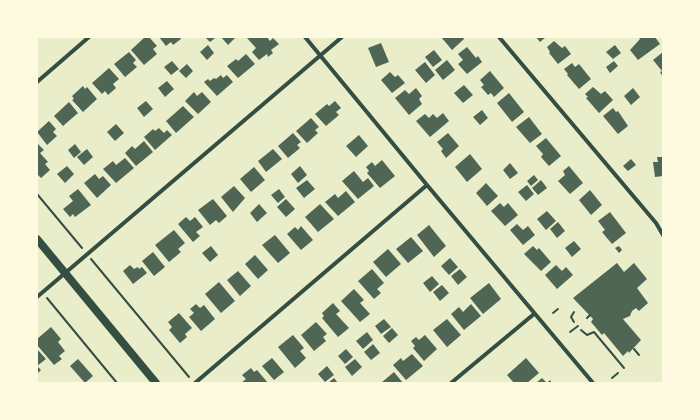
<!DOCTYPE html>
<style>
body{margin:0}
#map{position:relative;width:700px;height:420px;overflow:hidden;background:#e9edc9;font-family:Karla,sans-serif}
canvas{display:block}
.frame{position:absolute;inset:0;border:38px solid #fefae0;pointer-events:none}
</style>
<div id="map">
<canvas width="700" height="420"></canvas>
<div class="frame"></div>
</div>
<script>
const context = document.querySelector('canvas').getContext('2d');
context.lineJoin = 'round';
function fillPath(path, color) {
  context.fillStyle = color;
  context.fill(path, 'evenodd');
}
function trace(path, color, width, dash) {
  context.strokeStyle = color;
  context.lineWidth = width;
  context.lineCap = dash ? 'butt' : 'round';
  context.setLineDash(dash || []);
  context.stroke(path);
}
fillPath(new Path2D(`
 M 145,37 L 149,37 L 157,46 L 153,49 L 157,54 L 144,65 L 131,50 Z
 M 159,37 L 179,37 L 181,39 L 173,45 L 171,42 L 166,46 Z
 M 205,37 L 214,37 L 215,38 L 210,42 Z
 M 221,37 L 236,37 L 228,45 Z
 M 249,37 L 267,37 L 270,41 L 273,38 L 279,44 L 271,50 L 273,53 L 268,57 L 267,54 L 259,60 L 252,52 L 256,48 L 247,38 Z
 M 441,37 L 463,37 L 464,39 L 452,50 Z
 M 536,37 L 546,37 L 540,42 Z
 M 638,37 L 655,37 L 660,44 L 638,60 L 630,50 L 640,39 Z
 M 554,41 L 562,48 L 565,46 L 571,54 L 558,64 L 549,53 L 550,52 L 547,47 Z
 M 381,43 L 389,62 L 376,67 L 368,48 Z
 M 208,45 L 214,53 L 207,60 L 200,52 Z
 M 615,45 L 621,53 L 613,59 L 606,52 Z
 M 467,47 L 476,58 L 478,56 L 482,62 L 467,74 L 458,64 L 463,60 L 458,54 Z
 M 434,50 L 442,60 L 433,67 L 425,57 Z
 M 129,52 L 136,60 L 133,63 L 137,67 L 125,77 L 114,64 Z
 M 663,52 L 663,77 L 660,72 L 662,71 L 653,60 Z
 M 246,54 L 255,64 L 238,78 L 227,66 L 236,59 L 238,61 Z
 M 447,60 L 455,70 L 443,80 L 435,70 Z
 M 172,61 L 179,69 L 171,75 L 164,67 Z
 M 614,61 L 618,66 L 610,73 L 606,67 Z
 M 425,62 L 435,75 L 426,83 L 415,70 Z
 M 572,63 L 575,67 L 579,64 L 591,79 L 579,89 L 567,75 L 568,74 L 564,69 Z
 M 187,64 L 193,71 L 186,78 L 179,71 Z
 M 109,68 L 119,79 L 113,84 L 116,88 L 108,95 L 105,91 L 102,94 L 92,83 Z
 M 490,71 L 504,88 L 494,97 L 491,93 L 488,95 L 481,87 L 484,85 L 480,80 Z
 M 390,72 L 395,77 L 398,75 L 405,83 L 392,93 L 381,80 Z
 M 221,75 L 223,78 L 227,75 L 233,82 L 217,96 L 204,82 L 208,79 L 210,81 L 214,78 L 216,79 Z
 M 167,81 L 174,89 L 165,97 L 158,88 Z
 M 464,85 L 473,95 L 463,103 L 454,93 Z
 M 83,86 L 85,89 L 87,87 L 97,99 L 83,112 L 72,100 L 74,99 L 72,96 Z
 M 593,87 L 601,94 L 605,91 L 613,100 L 599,113 L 586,98 L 588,97 L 585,94 Z
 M 416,88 L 422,96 L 419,99 L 422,104 L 409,115 L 395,98 L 405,90 L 409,94 Z
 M 633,88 L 640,97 L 631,105 L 624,96 Z
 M 194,92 L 197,96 L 202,92 L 211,102 L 198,114 L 185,101 Z
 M 509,93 L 524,112 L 512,122 L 497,103 Z
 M 146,101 L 153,109 L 144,117 L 137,108 Z
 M 335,101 L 341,108 L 336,112 L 339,115 L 326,126 L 315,114 L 327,104 L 329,106 Z
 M 69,102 L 78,113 L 63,126 L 54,116 Z
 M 183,106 L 194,117 L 176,133 L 166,121 Z
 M 613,108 L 616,112 L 618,111 L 628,126 L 618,134 L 603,116 Z
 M 482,110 L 488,118 L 480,125 L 473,117 Z
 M 443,113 L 449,121 L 430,137 L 416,121 L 425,114 L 429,118 L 433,114 L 437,118 Z
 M 529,117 L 542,134 L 530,143 L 516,127 Z
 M 311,118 L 319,127 L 315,130 L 318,133 L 307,143 L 296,131 Z
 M 49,121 L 56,129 L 53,132 L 57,136 L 47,145 L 37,132 Z
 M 116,124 L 124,133 L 115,141 L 107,132 Z
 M 159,128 L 164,133 L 167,130 L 172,135 L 155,150 L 144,137 L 153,129 L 155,131 Z
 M 293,133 L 301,142 L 297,145 L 300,148 L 288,158 L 278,146 Z
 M 448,133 L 459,146 L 446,158 L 441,151 L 443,149 L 437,142 Z
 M 359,135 L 368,146 L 356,157 L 346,146 Z
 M 546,138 L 561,156 L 549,166 L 541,157 L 543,154 L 536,146 Z
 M 144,141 L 153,152 L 136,166 L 125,153 L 132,146 L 135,149 Z
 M 37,143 L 44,150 L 40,153 L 48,162 L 45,164 L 50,170 L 41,178 L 37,174 Z
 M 75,144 L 81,152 L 74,158 L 68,150 Z
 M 87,149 L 93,157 L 84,165 L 77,157 Z
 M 273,149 L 282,159 L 266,172 L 258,161 Z
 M 470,154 L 482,169 L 467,182 L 455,167 Z
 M 657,157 L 663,157 L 663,176 L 655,177 L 653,162 L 658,162 Z
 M 125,158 L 134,168 L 116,183 L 103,169 L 113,161 L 116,165 Z
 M 631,159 L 636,165 L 628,171 L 623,166 Z
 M 382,160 L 395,176 L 380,188 L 367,173 L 369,171 L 366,167 L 372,162 L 375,166 Z
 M 510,163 L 518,173 L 510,179 L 503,170 Z
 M 67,166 L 74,174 L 65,183 L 57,174 Z
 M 300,166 L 307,175 L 298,183 L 291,174 Z
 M 569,166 L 583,183 L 570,194 L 558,181 L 565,175 L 563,171 Z
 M 254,167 L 265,180 L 251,192 L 240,179 Z
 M 354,171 L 363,182 L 368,178 L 374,186 L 358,199 L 342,181 Z
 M 95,174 L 99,179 L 103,176 L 111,185 L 97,198 L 84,183 Z
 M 534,175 L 538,180 L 531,186 L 527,181 Z
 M 307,180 L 315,189 L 304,198 L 296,188 Z
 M 541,180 L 547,188 L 538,195 L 532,188 Z
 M 486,183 L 498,196 L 487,206 L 476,193 Z
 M 527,185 L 534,194 L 526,201 L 518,192 Z
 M 234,186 L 245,198 L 233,212 L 221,197 Z
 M 78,189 L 91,205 L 75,217 L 73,214 L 70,217 L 63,209 L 73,201 L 69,196 Z
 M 279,189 L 285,197 L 278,203 L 271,195 Z
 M 590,190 L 602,205 L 591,215 L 579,200 Z
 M 346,191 L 355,202 L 338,216 L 325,202 L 335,194 L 338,198 Z
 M 213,199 L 227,216 L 219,223 L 216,220 L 210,225 L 198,210 Z
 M 286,199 L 295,209 L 286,217 L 277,207 Z
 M 500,203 L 504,207 L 508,203 L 518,215 L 505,226 L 491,211 Z
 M 259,204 L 267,213 L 257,222 L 250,213 Z
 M 320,204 L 334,219 L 318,232 L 305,217 Z
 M 547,211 L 556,221 L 546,230 L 537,219 Z
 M 610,212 L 626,233 L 612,244 L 602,232 L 605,230 L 598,221 Z
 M 186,217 L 190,221 L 195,217 L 203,227 L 196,232 L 200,236 L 193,242 L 178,224 Z
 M 558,222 L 565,231 L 557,238 L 550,229 Z
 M 517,224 L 523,230 L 528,226 L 535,235 L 523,245 L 510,230 Z
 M 429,225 L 446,246 L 434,257 L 417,235 Z
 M 301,226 L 313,240 L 301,250 L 287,234 L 295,227 L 298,230 Z
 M 174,230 L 185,243 L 178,249 L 181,252 L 169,262 L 155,245 Z
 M 275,235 L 290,253 L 278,263 L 262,245 Z
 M 411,237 L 423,251 L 408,263 L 396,249 Z
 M 574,241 L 581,249 L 572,257 L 565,248 Z
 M 211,246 L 218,255 L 210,262 L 202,253 Z
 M 533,246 L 537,250 L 539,248 L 551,262 L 541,271 L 524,254 Z
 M 619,246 L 622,250 L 619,253 L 615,248 Z
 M 388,249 L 401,264 L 386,277 L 373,262 Z
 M 153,252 L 165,267 L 154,276 L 142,261 Z
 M 255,255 L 268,270 L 258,279 L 245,264 Z
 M 450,258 L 458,267 L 449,275 L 441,266 Z
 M 617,263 L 624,272 L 634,263 L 647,279 L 637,288 L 648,303 L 639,311 L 636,308 L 632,311 L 630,316 L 623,319 L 641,340 L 629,353 L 628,351 L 623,356 L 604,333 L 602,335 L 591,322 L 593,319 L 573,298 Z
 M 130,265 L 134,269 L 138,267 L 139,269 L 142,267 L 147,273 L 133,284 L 123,271 Z
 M 556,265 L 562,271 L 566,267 L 573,275 L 557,289 L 545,275 Z
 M 372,269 L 384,283 L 377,289 L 381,293 L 374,299 L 358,281 Z
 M 460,269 L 467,277 L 458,285 L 451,276 Z
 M 238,271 L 251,286 L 240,296 L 227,280 Z
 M 432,276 L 439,284 L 430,292 L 423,283 Z
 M 219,282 L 235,301 L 221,313 L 205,294 Z
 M 489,283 L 501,299 L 483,314 L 470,298 Z
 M 442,285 L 449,293 L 440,301 L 433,292 Z
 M 354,289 L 364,300 L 360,303 L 370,314 L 360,322 L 341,301 Z
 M 333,303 L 340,311 L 336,314 L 349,328 L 338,337 L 322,318 L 324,316 L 322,313 Z
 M 196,304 L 200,308 L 204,305 L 215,319 L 201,331 L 189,317 L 194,313 L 190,309 Z
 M 471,304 L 481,316 L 464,330 L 451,314 L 459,307 L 463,312 Z
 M 179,313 L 192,328 L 185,334 L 187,337 L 180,343 L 169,330 L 172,327 L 168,322 Z
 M 384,319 L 391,327 L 381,334 L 375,326 Z
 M 447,319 L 461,335 L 447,347 L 433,330 Z
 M 316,322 L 327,334 L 323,337 L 326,341 L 314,351 L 301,335 Z
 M 51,327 L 61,339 L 58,342 L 65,351 L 59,356 L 62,359 L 54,365 L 37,345 L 37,339 Z
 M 392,328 L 398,335 L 389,343 L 383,336 Z
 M 367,332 L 373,340 L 363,349 L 356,341 Z
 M 293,335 L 304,348 L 300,351 L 306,358 L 295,368 L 278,347 Z
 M 425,335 L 437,349 L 424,361 L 413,348 L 415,346 L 411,341 L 416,337 L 419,340 Z
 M 373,344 L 380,353 L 371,360 L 364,352 Z
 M 37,349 L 46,359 L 37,366 L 41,370 L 37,374 Z
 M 346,349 L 353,357 L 345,364 L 338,356 Z
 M 412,354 L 423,366 L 406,380 L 393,365 L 401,358 L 403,361 Z
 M 272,358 L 284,372 L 274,380 L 262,366 Z
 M 526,358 L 539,373 L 527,383 L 514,383 L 507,375 Z
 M 78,359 L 93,376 L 85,383 L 70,366 Z
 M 355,359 L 362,367 L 352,376 L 345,367 Z
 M 327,366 L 334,375 L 325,382 L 318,374 Z
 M 251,368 L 254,372 L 257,370 L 268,383 L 241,383 L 246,379 L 242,375 Z
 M 394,372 L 403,383 L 381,383 Z
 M 334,378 L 338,383 L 328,383 Z
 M 542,378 L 547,383 L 550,380 L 552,383 L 536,383 Z`), '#4f6655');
trace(new Path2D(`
 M 37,194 L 82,248
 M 91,259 L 189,377
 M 47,298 L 117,383
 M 574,312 L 571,317 L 574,322
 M 553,313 L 558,309
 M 587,318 L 590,315
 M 581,330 L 587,335 L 594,332 L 624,368
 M 570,332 L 578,326
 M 634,349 L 639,355
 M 612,378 L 618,373`), '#344e41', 2);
trace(new Path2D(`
 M 305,37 L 427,185 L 593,383
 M 499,37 L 656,223 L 663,235
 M 37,82 L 89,37
 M 37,297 L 342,37
 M 195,383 L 427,185
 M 451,383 L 534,314`), '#344e41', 4);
trace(new Path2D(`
 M 37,239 L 156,383`), '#344e41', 8);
</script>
